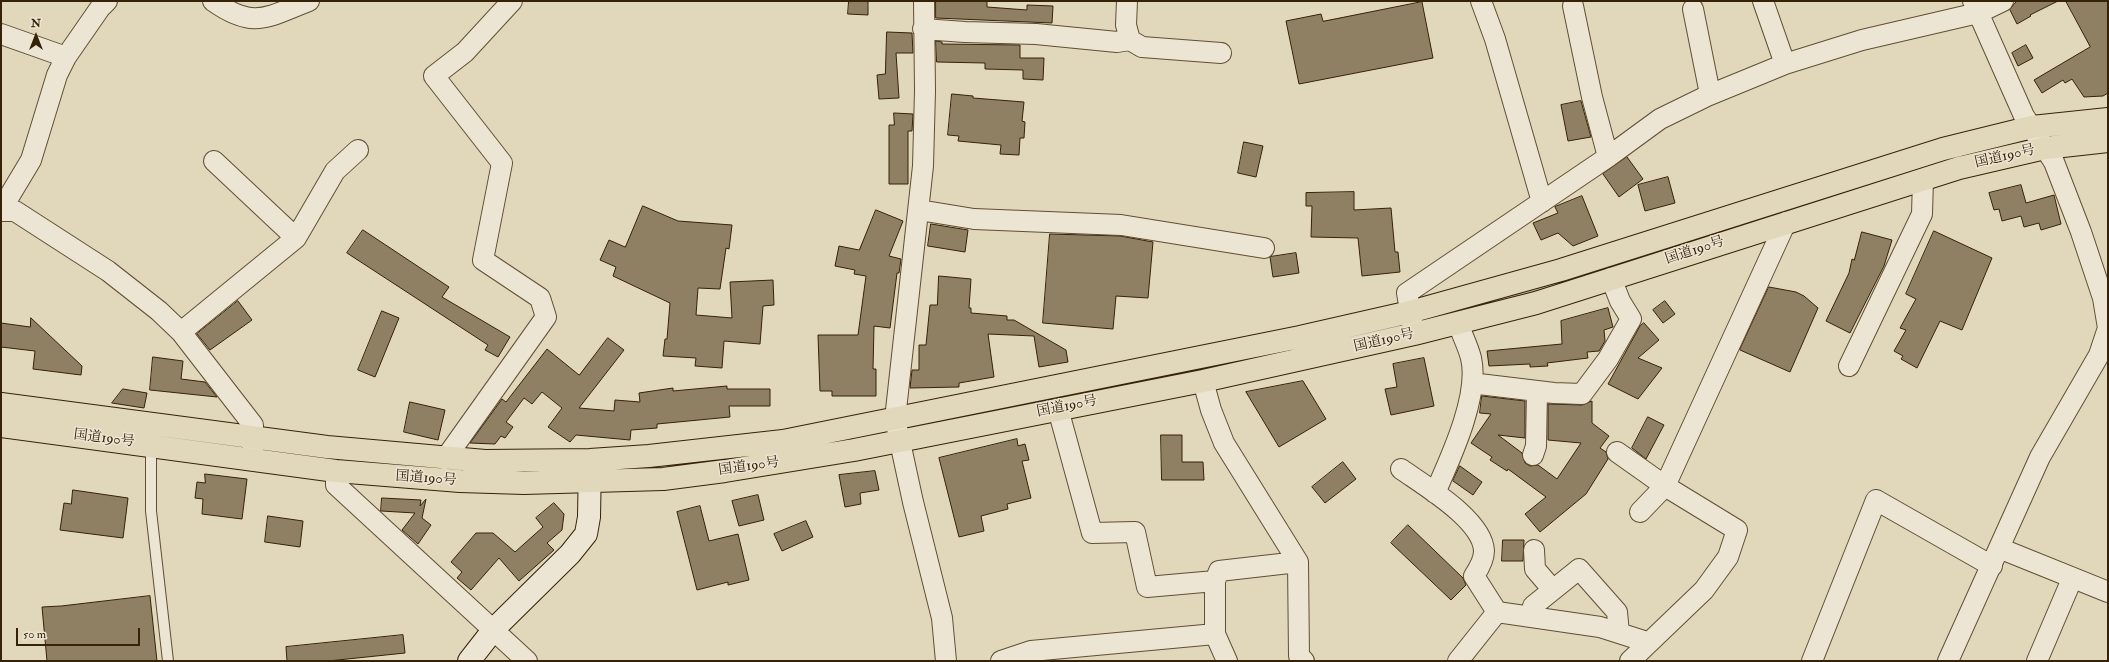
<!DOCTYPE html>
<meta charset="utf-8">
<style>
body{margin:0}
#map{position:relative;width:2109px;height:662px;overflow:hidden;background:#e1d7bb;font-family:"IM FELL Double Pica",serif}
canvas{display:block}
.frame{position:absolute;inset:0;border:2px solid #362206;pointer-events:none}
.north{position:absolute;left:16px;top:16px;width:40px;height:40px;-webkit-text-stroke:3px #ece5d3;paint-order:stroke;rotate:0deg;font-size:11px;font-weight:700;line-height:16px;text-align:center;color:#362206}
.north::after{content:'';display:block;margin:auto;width:14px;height:18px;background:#362206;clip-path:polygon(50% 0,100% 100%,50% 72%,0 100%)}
.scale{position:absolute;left:16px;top:628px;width:124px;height:18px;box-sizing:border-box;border:2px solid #362206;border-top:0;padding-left:5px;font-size:12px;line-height:14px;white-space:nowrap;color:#362206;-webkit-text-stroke:3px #ece5d3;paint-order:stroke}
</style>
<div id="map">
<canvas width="2109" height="662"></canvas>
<div class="frame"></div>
<div class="north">N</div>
<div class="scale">50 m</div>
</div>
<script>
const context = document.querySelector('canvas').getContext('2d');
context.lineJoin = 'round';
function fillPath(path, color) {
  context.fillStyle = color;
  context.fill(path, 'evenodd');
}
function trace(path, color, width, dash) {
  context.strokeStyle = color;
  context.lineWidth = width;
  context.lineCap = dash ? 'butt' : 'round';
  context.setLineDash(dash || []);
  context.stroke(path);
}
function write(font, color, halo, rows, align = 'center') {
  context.font = font + ' "IM FELL Double Pica","Noto Serif JP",serif';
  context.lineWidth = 3;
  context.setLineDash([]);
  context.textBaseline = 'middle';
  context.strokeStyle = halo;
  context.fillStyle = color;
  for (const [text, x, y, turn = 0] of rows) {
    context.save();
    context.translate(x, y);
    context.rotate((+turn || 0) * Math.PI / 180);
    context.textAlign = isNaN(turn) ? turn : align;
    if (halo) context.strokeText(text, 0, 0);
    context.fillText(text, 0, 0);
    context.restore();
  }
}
fillPath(new Path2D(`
 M 2004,145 L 2005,148 L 1888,182 L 1448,318 L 1426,322 L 1425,319 L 1880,177 Z
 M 1384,327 L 1386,333 L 1034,404 L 1000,408 L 927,424 L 926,420 Z
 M 863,436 L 863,440 L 697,466 L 607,473 L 609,467 L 802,448 Z`), '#c4b89c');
const building = new Path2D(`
 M 849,1 L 868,1 L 868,15 L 848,14 Z
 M 936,1 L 987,1 L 987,7 L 1027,10 L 1027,5 L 1053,6 L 1052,23 L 936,18 Z
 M 2017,1 L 2058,1 L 2030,15 L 2031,16 L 2017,24 L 2010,10 Z
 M 2066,1 L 2108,1 L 2108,93 L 2103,96 L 2084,97 L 2072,79 L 2065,83 L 2063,80 L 2042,93 L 2034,80 L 2090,47 Z
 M 1422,2 L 1433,58 L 1299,84 L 1286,21 L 1321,14 L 1323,21 Z
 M 887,32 L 912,33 L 913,53 L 896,53 L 899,98 L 879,99 L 877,75 L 885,74 Z
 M 936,41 L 942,42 L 942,44 L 1020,45 L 1020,58 L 1044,58 L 1043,80 L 1023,79 L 1023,70 L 985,69 L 985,63 L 937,62 Z
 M 2026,45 L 2033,58 L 2018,66 L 2012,53 Z
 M 952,94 L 973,96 L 973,98 L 1024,102 L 1022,121 L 1025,122 L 1024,138 L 1020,138 L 1019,155 L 1000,154 L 1001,145 L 958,141 L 959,136 L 948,135 Z
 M 1581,101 L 1591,137 L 1568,141 L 1561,105 Z
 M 894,113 L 913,114 L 912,131 L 908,131 L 908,184 L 889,184 L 889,125 L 894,125 Z
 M 1244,142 L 1263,146 L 1256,177 L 1238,173 Z
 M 1627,157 L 1643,179 L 1619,197 L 1603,174 Z
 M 1668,177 L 1675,203 L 1645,211 L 1638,185 Z
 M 2021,185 L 2026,203 L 2054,195 L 2061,224 L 2041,230 L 2039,223 L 2024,227 L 2021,216 L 2002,221 L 1999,209 L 1994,210 L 1989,193 Z
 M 1354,192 L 1354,210 L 1391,208 L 1395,252 L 1398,252 L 1400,272 L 1362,276 L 1358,238 L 1311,237 L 1312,206 L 1306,206 L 1306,193 Z
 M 1582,196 L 1598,236 L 1573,246 L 1558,233 L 1541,240 L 1533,223 L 1558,213 L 1555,207 Z
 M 643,206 L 678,221 L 732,225 L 729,249 L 726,248 L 720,289 L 698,288 L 696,315 L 732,318 L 730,282 L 773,280 L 774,305 L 763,306 L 760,344 L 724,341 L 722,368 L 695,366 L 696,358 L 663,356 L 665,339 L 667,339 L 670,303 L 613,276 L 616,267 L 600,260 L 609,240 L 625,247 Z
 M 876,210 L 903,221 L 889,256 L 901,259 L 899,273 L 897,273 L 890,328 L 874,326 L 873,369 L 876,369 L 876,396 L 832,396 L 832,391 L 820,391 L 818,335 L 858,335 L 866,276 L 854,274 L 855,270 L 835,266 L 839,246 L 859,250 Z
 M 931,224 L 968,230 L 965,252 L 928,246 Z
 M 363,230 L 449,287 L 442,297 L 510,337 L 498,357 L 485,350 L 488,345 L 347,253 Z
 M 1934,231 L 1992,258 L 1962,330 L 1940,321 L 1917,368 L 1901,359 L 1903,356 L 1894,351 L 1906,330 L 1900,328 L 1916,299 L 1906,294 Z
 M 1862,232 L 1892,240 L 1884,266 L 1850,333 L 1826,321 L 1849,273 L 1852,259 L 1854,260 Z
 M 1050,234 L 1120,236 L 1153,242 L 1148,298 L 1116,296 L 1113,329 L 1043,323 Z
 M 1296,253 L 1299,273 L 1273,277 L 1270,257 Z
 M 939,276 L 971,279 L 969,308 L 971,308 L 971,313 L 1007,316 L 1007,320 L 1014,320 L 1066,350 L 1068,362 L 1039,367 L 1034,336 L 988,334 L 994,377 L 959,383 L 959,387 L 910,388 L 912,370 L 919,370 L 919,345 L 926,345 L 930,305 L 937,305 Z
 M 1769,287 L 1796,292 L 1804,296 L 1818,308 L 1790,372 L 1740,350 Z
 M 238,301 L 252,320 L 210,350 L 197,334 Z
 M 1665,301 L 1675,314 L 1663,323 L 1653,310 Z
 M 1608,308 L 1613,327 L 1604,330 L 1605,341 L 1599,351 L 1587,352 L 1588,358 L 1547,363 L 1548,366 L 1530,367 L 1530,364 L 1489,366 L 1487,351 L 1562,344 L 1561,321 Z
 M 382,311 L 399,318 L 375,377 L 358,370 Z
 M 31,318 L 82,366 L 81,375 L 33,369 L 35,351 L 1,347 L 1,323 L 30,327 Z
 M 1644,323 L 1659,340 L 1638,358 L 1662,368 L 1638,399 L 1608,384 L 1640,326 Z
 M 608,338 L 624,350 L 579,408 L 614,411 L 615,400 L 640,402 L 639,393 L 673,388 L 673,391 L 727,386 L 727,389 L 770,389 L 770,406 L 729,406 L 730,417 L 657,424 L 657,428 L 631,430 L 630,440 L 576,435 L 570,442 L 548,427 L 562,408 L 542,392 L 532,404 L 524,398 L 506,422 L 513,427 L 505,438 L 501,436 L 495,444 L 470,443 L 502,399 L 506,402 L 547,349 L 579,375 Z
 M 153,357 L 183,361 L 181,379 L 205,382 L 217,397 L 150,390 Z
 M 1424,358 L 1434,406 L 1391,415 L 1385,389 L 1397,387 L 1393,364 Z
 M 1303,381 L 1326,419 L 1279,447 L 1246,392 Z
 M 123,389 L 147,393 L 144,408 L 112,403 Z
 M 1482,396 L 1525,401 L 1525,438 L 1498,435 L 1522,453 L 1525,463 L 1530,466 L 1538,465 L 1557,479 L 1581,443 L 1548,440 L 1548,404 L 1582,405 L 1592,401 L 1592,423 L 1609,436 L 1600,448 L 1606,452 L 1608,459 L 1586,494 L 1540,532 L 1525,514 L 1546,497 L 1508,469 L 1507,471 L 1490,460 L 1492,457 L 1471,443 L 1491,414 L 1480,413 Z
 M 410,402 L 445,410 L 438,440 L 404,432 Z
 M 1648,417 L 1664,425 L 1646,459 L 1632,448 Z
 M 1161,435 L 1182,435 L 1182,462 L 1203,462 L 1204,480 L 1162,480 Z
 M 1017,439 L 1018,446 L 1025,444 L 1029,460 L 1022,461 L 1031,498 L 1007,504 L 1008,509 L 981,516 L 984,531 L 959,537 L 939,458 Z
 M 1343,462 L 1356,479 L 1325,503 L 1312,487 Z
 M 1460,466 L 1482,482 L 1473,495 L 1453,481 Z
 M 875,471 L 879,490 L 860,493 L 861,504 L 845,507 L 839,475 Z
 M 205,474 L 247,479 L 242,519 L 202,514 L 203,499 L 195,498 L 197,482 L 205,483 Z
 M 73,490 L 128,498 L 123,538 L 60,530 L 64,503 L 71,504 Z
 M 758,495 L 764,520 L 739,526 L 732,501 Z
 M 382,498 L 421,500 L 420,506 L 426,499 L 422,518 L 431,525 L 418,544 L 402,530 L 415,513 L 381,511 Z
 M 554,503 L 564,514 L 562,530 L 547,543 L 554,550 L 519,581 L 499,558 L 471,590 L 457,578 L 462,572 L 451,562 L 476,533 L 493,533 L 515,552 L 543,527 L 536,518 Z
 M 700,506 L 709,541 L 738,534 L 749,580 L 728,585 L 728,582 L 697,590 L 677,512 Z
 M 268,516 L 303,521 L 300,547 L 265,542 Z
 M 806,521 L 813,537 L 782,551 L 774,534 Z
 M 1408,525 L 1463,578 L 1466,585 L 1451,600 L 1391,543 Z
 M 1503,540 L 1524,540 L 1523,561 L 1502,561 Z
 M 150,596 L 157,661 L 47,661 L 42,607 L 61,606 Z
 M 403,635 L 405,653 L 328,661 L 287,661 L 286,647 Z`);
fillPath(building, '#8f8064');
trace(building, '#362206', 1);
const lane = new Path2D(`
 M 151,445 L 151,511 L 168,661`);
const street = new Path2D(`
 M 213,1 C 254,30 267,17 309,1
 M 924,1 L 925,91 L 923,166 L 895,419 L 913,502 L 942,618 L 946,661
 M 1127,1 L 1126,25 L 1130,40 L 1142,47 L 1221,53
 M 1481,1 L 1495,39 L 1542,202
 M 1763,1 L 1785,64
 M 1573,6 L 1592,97 L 1608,157
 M 1693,9 L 1710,94
 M 923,29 L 965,32 L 1036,34 L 1117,42 L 1130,40
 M 1,34 L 66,57
 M 214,161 L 296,238
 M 1,210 L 31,160 L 57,75 L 66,57 L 100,8 L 107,1
 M 919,210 L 974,219 L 1121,225 L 1264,248
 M 1,211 L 15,211 L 108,271 L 159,311 L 181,332 L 253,425 L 253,454
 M 181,332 L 296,238 L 335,171 L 358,150
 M 1414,334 L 1407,293 L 1608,157 L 1660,119 L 1707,96 L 1785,64 L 1862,40 L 1978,13 L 2003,1
 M 1849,366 L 1922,214 L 1923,179
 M 1203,381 L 1211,410 L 1224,443 L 1298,562 L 1299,656 L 1304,661
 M 1473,382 L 1479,384 L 1554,393 L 1582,394 L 1608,359 L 1631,319 L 1620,301 L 1611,278
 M 1058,409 L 1092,533 L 1135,532 L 1147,587 L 1215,581
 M 1617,452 L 1665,486 L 1640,512
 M 1533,455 L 1536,446 L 1537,391
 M 445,459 L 546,317 L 540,298 L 483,260 L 502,163 L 434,76 L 465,52 L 512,1
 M 1401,469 C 1425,486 1483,520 1484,551 C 1484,559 1478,570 1474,576 L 1497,612
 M 336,471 L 336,485 L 527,661
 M 1435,493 C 1450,459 1480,396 1471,358 C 1468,346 1462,335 1458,323
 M 1999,548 L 2108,592
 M 1534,550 L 1535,569 L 1553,590
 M 1531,617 L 1533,606 L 1579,569 L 1617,612 L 1619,633
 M 1001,661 L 1031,651 L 1215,634
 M 1227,661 L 1215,634 L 1215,581 L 1219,571 L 1298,562
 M 1458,661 L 1497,612 L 1600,627 L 1647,642
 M 1630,661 L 1704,590 L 1728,557 L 1737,530 L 1665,486 L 1786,222
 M 1812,661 L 1876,500 L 1992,566
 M 1948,661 L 2040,457 L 2099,355 L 2108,328 L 2103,298 L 2081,232 L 2054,162 L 2024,116 L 1973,1
 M 2037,661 L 2072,579`);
const secondary = new Path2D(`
 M 469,661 L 494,629 L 570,554 L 586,534 L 589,517 L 590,461`);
const highway = new Path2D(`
 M 1,404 L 327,447 L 485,461 L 590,460 L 649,456 L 783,441 L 1300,337 L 1410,312 L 1561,270 L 1943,149 L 2032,127 L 2108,119
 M 1,426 L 336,471 L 460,481 L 524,483 L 663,479 L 725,471 L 854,450 L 1203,381 L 1414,334 L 1536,303 L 1959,168 L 2045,148 L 2108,141`);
trace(lane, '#614f33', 12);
trace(street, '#614f33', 22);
trace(secondary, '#362206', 24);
trace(highway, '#362206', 24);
trace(lane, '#ece5d3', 10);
trace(street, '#ece5d3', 20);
trace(secondary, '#ece5d3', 22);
trace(highway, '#e1d7bb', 22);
write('14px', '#362206', '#ece5d3', [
 ["国道190号",2005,157,-13],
 ["国道190号",1695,251,-18],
 ["国道190号",1384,341,-13],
 ["国道190号",1067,407,-11],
 ["国道190号",104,439,7],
 ["国道190号",749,467,-8],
 ["国道190号",426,479,4]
]);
</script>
